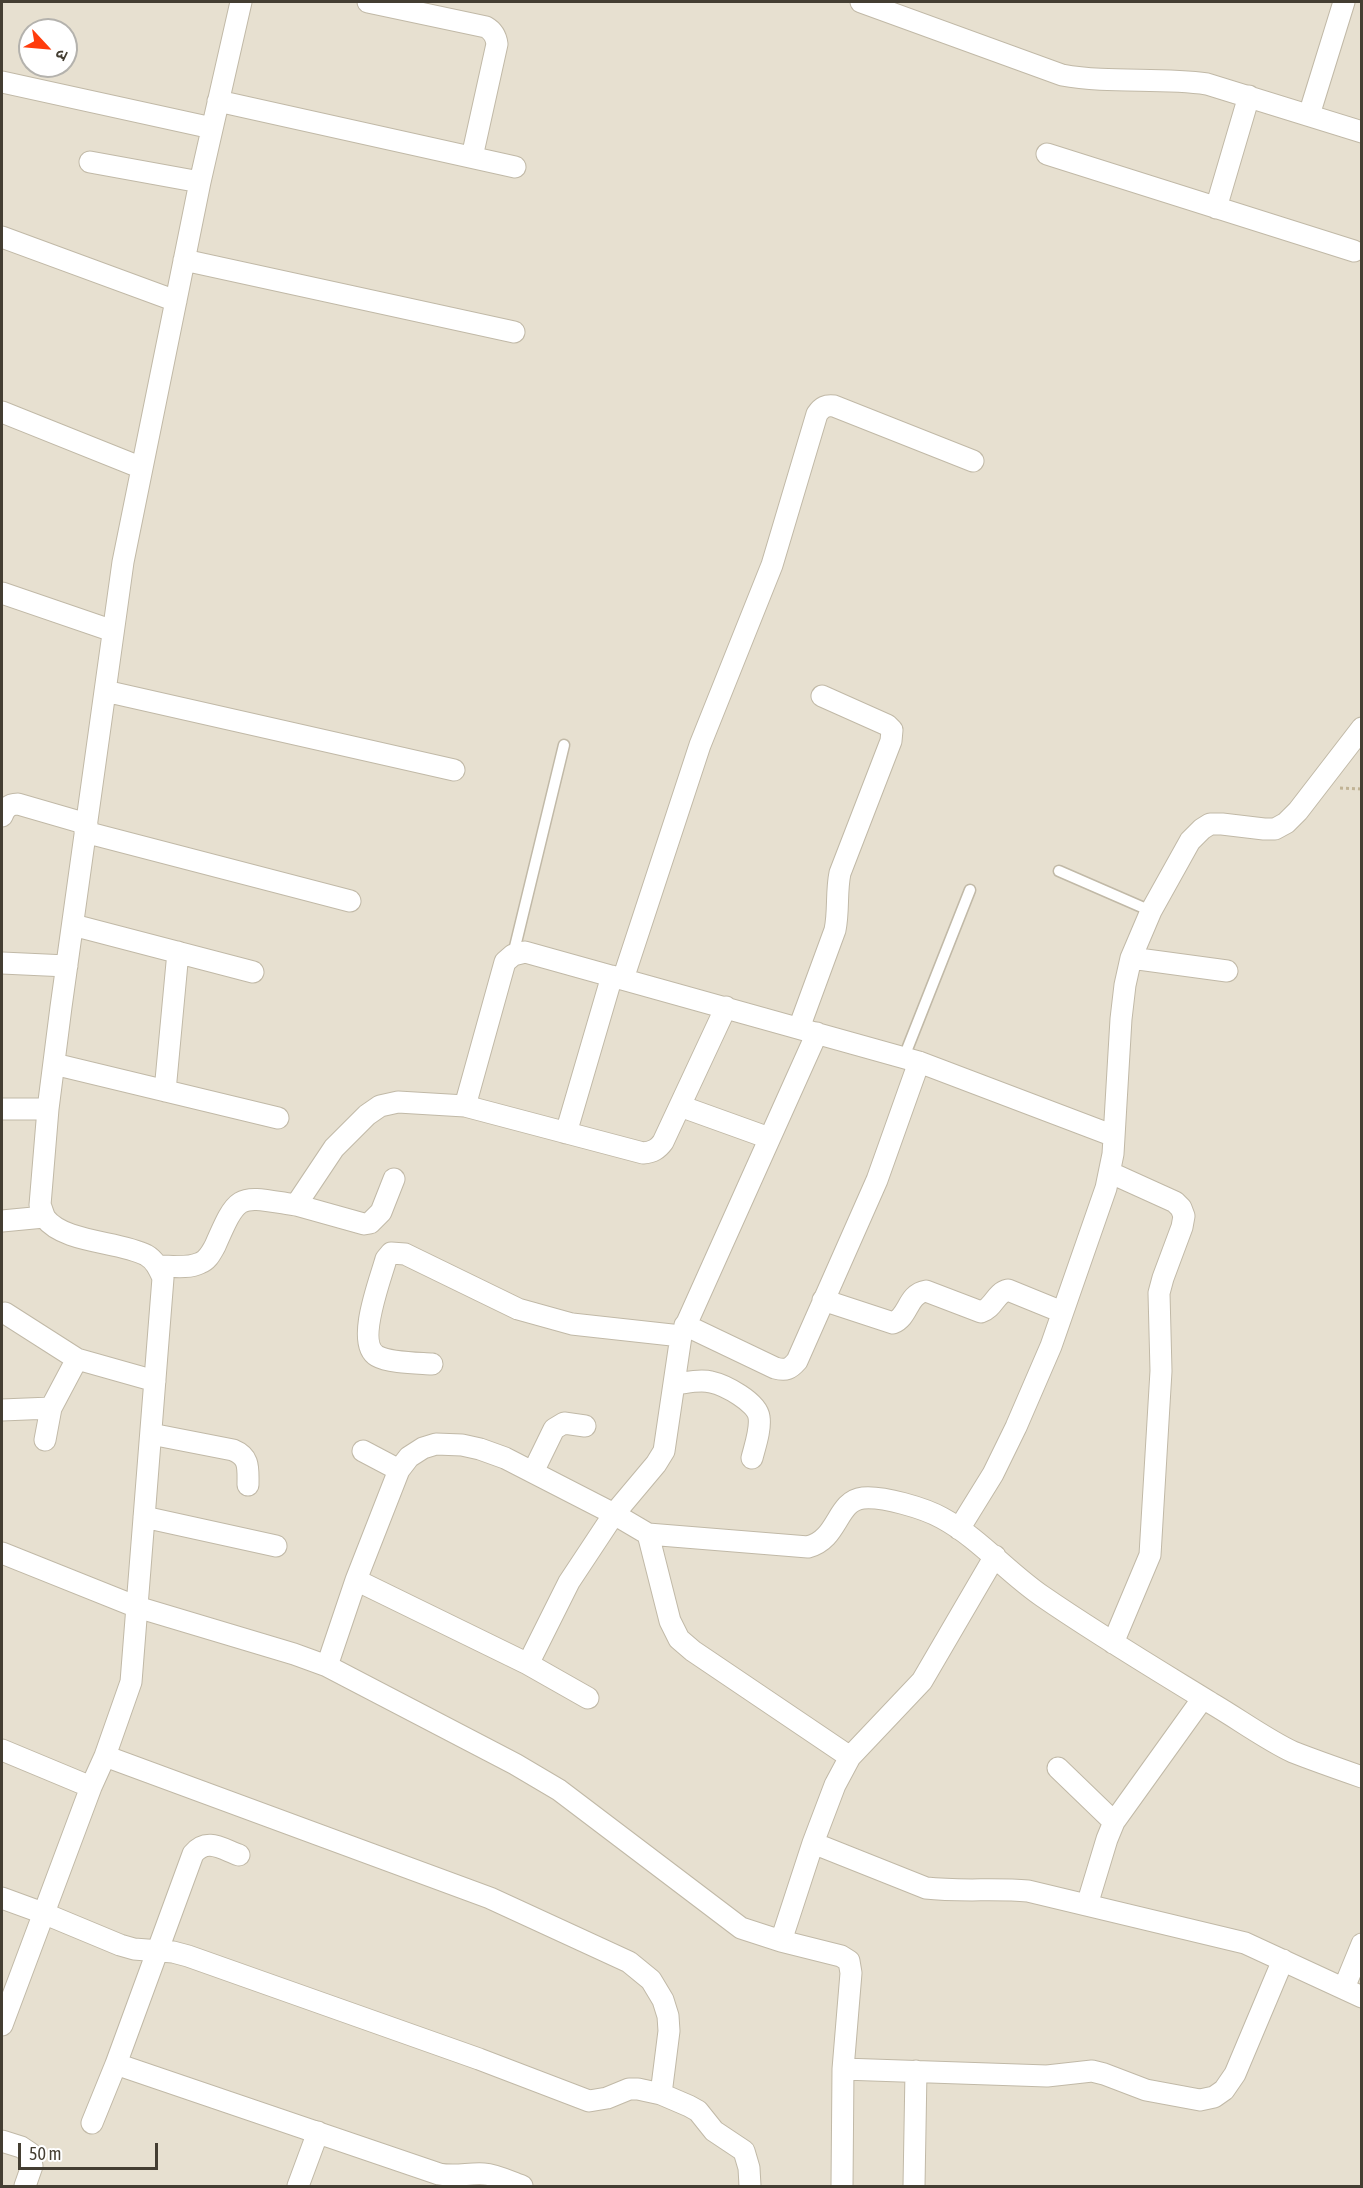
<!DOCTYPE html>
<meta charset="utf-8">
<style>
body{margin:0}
#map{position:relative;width:1363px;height:2188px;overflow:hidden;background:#f2eee2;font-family:"Asap Condensed","Noto Sans Devanagari",sans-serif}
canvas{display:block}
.frame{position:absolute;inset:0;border:3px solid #443e32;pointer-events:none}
.north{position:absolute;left:18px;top:18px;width:60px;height:60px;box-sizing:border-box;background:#fff;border:2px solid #b4b2ad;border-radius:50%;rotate:116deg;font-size:16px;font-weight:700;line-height:24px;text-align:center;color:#443e32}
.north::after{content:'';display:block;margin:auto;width:21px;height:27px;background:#ff3c0c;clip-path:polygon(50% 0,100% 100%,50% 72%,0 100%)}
.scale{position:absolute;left:18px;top:2143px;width:140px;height:27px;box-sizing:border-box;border:3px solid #443e32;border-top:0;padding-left:8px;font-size:18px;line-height:21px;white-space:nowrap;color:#443e32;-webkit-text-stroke:4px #fff;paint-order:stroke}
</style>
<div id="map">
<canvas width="1363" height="2188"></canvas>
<div class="frame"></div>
<div class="north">उ</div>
<div class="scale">50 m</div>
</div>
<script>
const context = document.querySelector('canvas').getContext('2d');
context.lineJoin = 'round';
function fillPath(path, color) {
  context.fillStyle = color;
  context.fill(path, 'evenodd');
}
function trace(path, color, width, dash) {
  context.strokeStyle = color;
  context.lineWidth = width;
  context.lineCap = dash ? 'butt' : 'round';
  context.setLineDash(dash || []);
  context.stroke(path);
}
fillPath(new Path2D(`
 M 2,2 L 1361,2 L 1361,2186 L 2,2186 ZM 30,30 L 66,30 L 66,66 L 30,66 Z`), '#e7e0d0');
const service = new Path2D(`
 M 1059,871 L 1151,911
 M 513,955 L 564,745
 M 904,1057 L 970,890`);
const minor = new Path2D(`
 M 368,2 L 486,27 C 493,31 496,36 497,44 L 472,157
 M 861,2 L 1062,75 C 1110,84 1159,77 1207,84 L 1362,132
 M 2,82 L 212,128
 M 218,101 L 515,167
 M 1309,115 L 1344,2
 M 1047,154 L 1354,251
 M 90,162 L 200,182
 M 1216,208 L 1249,96
 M 2,237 L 176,301
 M 184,260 L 514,332
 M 2,412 L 142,468
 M 2,593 L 113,631
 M 105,691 L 454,770
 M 2,816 C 5,808 9,804 18,804 L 87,824
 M 85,832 L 350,901
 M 73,925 L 253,972
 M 1131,958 L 1227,971
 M 2,963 L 67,966
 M 623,979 L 700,745 L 772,565 L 817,414 C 822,407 826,405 834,406 L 973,461
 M 799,1028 L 835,930 C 839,911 836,892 840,873 L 891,741 L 892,730 L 887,725 L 822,696
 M 54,1064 L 278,1118
 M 165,1091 L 178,952
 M 465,1106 L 643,1153 C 653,1152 658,1149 663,1142 L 726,1007
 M 680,1106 L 769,1138
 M 2,1109 L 48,1109
 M 566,1133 L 612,976
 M 1111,1173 L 1175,1202 L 1181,1208 L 1184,1216 L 1182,1227 L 1163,1278 L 1159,1293 L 1161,1371 L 1150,1555 L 1113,1643
 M 296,1205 L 364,1224 L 370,1223 L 381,1212 L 394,1179
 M 2,1221 L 44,1217
 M 158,1266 C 171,1266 188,1269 200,1263 C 208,1260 211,1253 215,1246 C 239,1191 238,1196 296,1205 L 334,1148 L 367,1115 L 380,1106 L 398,1102 L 465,1106 L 505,962 L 513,955 L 525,952 L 919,1062 L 1114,1136
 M 823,1300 L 893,1323 C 909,1317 907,1294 926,1291 L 981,1312 C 994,1308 995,1293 1008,1290 L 1062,1312
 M 5,1313 L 77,1359 L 155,1381
 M 685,1325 L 775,1368 C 786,1371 790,1369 797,1361 L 877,1180 L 919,1062
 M 432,1364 C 418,1363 389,1363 377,1356 C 355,1343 381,1278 386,1259 L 391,1253 L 405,1254 L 518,1309 L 572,1324 L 681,1336
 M 674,1384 C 686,1383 699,1379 711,1382 C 725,1385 757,1402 759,1417 C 761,1429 755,1446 752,1458
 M 2,1410 L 51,1408
 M 151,1434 L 233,1450 C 250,1457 248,1468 248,1485
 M 45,1440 L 51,1408 L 77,1359
 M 363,1451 L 399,1470
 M 533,1472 L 554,1429 L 564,1423 L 585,1426
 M 144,1517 L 276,1546
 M 959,1529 L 993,1474 L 1016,1427 L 1051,1346 L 1106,1188 L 1113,1154 L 1121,1019 L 1125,985 L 1131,958 L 1151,911 L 1190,841 L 1202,829 L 1210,824 L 1222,824 L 1264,829 L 1275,829 L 1286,823 L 1298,811 L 1362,728
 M 648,1534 L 670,1621 L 679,1639 L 693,1651 L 850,1757
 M 2,1553 L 137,1607 L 294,1654 L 327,1666 L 515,1764 L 559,1790 L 741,1928 L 781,1941 L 841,1956 L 849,1961 L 851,1973 L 843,2069 L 842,2186
 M 356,1580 L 528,1664 L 569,1582 L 614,1514 L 656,1464 L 664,1451 L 681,1336 L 817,1033
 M 528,1664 L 588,1698
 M 327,1666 L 356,1580 L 399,1470 L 409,1457 L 423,1448 L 436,1444 L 462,1445 L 480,1449 L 505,1458 L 614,1514 L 648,1534 L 808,1547 C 839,1539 836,1501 863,1498 C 883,1496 924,1508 942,1518 C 979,1538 1007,1572 1042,1596 C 1097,1634 1154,1668 1211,1703 C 1237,1718 1267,1740 1293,1752 C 1316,1761 1339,1769 1362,1777
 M 2,1750 L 91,1787
 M 105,1756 L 490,1898 L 629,1962 L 651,1980 L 663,2000 L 668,2016 L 669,2031 L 661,2094
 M 1058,1768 L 1114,1822
 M 813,1843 L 926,1888 C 960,1892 994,1888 1028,1891 L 1245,1943 L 1362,1997
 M 239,1855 C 222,1849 207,1837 193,1854 L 116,2064 L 439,2174 C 455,2177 469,2173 484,2174 C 497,2175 510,2182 522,2186
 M 2,1898 L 43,1913 L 120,1945 L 134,1949 L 173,1952 L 188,1956 L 479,2059 L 589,2101 L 607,2098 L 629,2089 L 638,2089 L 661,2094 L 689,2106 L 698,2111 L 714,2131 L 744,2151 L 749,2168 L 750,2186
 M 1087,1905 L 1107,1839 L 1114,1822 L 1203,1698
 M 781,1941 L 813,1843 L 835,1785 L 850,1757 L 922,1681 L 995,1556
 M 1344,1988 L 1362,1944
 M 2,2025 L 91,1787 L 105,1756 L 131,1682 L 163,1278 C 159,1269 155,1260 146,1255 C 119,1241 64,1243 45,1218 C 43,1214 42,1209 40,1205 L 48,1109 L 61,1007 L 123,562 L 200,182 L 241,2
 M 843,2069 L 1047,2076 L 1092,2071 L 1104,2074 L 1146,2090 L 1200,2100 L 1214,2097 L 1224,2090 L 1235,2074 L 1283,1960
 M 92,2123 L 116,2064
 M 2,2141 L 21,2147 L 30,2153 L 32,2166 L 25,2186
 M 298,2186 L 318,2132
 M 914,2186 L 916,2071`);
trace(service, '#c1b9a7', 13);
trace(minor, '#c1b9a7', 23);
trace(new Path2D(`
 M 1340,788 L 1362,789`), '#c1b395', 3, [3, 3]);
trace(service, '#fff', 10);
trace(minor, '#fff', 21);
</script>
